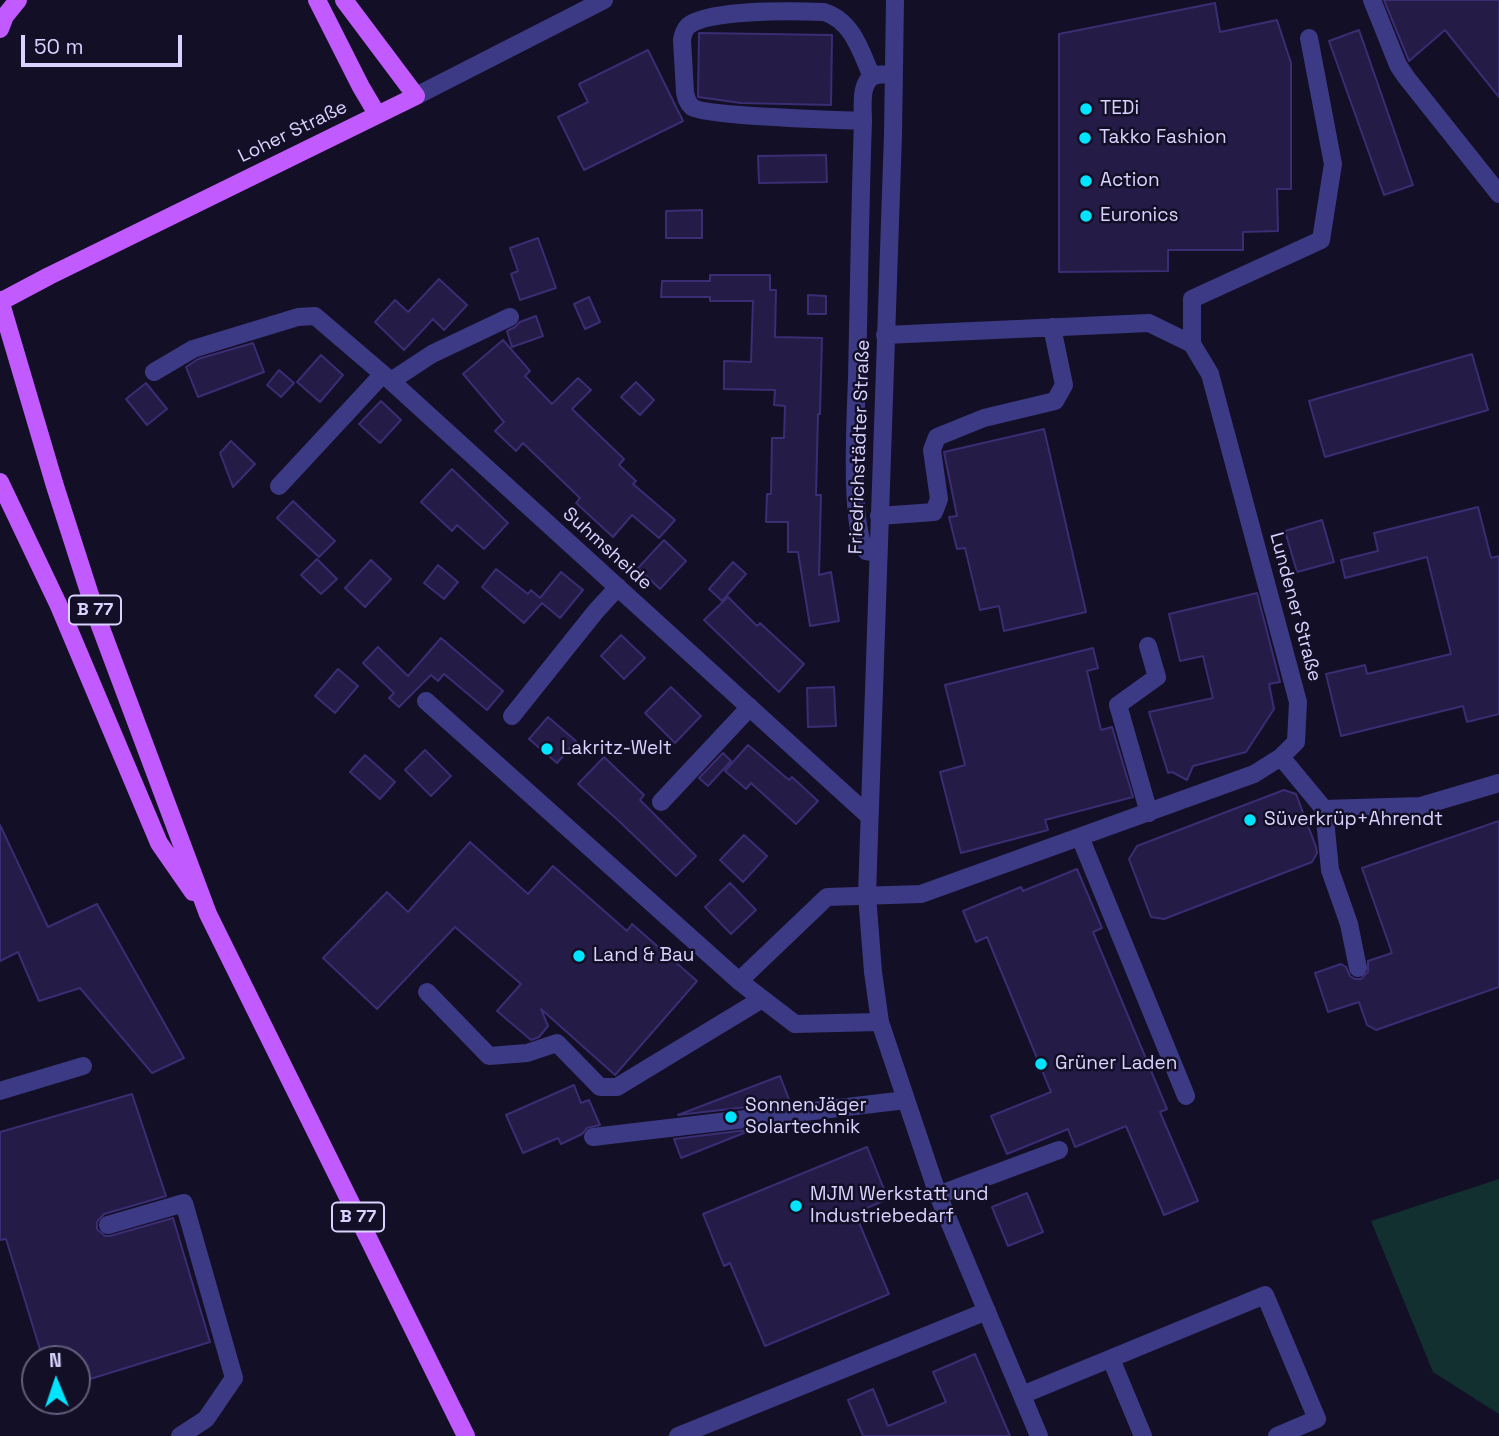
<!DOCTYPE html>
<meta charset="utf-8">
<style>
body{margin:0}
#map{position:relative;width:1499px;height:1436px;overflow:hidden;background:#130f26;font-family:"Space Grotesk",sans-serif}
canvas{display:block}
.north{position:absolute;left:21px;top:1345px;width:70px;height:70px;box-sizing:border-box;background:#130f26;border:2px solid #625e7d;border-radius:50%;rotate:358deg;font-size:19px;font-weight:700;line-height:28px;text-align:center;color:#d9d4ff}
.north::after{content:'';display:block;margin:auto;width:24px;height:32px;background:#00e5ff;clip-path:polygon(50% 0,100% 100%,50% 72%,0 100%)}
.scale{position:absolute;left:21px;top:35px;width:161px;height:32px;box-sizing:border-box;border:4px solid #d9d4ff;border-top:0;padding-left:9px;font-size:21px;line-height:24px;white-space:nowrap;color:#d9d4ff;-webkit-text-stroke:5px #130f26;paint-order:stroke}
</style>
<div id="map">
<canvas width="1499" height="1436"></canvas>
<div class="north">N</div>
<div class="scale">50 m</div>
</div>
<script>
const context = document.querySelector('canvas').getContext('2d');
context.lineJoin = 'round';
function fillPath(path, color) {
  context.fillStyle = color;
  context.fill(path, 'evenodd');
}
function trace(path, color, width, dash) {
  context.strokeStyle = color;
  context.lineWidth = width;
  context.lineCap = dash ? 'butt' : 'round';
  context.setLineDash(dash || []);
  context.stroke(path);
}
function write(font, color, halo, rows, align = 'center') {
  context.font = font + ' "Space Grotesk",sans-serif';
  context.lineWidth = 5;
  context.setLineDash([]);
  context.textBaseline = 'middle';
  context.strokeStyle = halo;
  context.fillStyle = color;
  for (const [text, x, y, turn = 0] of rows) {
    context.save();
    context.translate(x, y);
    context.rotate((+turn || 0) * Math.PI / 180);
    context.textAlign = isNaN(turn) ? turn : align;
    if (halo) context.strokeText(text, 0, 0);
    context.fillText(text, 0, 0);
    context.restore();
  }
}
fillPath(new Path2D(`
 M 1499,1179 L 1499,1414 L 1433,1372 L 1371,1221 Z`), '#12302f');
const building = new Path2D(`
 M 1384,0 L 1499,0 L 1499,97 L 1445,30 L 1409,61 Z
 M 1215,3 L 1220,32 L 1277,20 L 1291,63 L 1291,189 L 1277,189 L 1278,231 L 1243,232 L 1243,250 L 1168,250 L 1168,271 L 1059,272 L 1059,34 Z
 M 1359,30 L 1413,185 L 1384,195 L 1329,41 Z
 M 699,33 L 832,35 L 831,105 L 741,103 L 698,97 Z
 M 648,50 L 683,121 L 584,170 L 558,117 L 588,102 L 579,84 Z
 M 826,155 L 827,182 L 759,183 L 758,156 Z
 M 702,210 L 702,238 L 666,238 L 666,211 Z
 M 538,238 L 556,288 L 520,300 L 511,274 L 518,271 L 510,248 Z
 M 710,275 L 770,275 L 770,290 L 776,290 L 775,337 L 822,338 L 820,414 L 818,414 L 816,495 L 821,495 L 819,575 L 831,572 L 839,621 L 810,626 L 798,552 L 788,552 L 788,522 L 766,522 L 767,494 L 771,494 L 772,438 L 784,438 L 785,406 L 774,405 L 775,390 L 724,389 L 724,361 L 751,362 L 753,301 L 710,301 L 710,297 L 661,297 L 662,281 L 710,281 Z
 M 439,279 L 467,305 L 444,330 L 433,319 L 404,350 L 375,322 L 395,300 L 408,312 Z
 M 808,295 L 826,296 L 826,314 L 808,314 Z
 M 589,297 L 600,322 L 585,329 L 574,304 Z
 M 536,316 L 543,336 L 512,347 L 507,331 L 515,327 L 520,322 Z
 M 503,340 L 530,371 L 525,376 L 552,404 L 578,378 L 591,390 L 572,409 L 624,459 L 619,465 L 636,481 L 633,484 L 675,520 L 659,538 L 632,515 L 613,537 L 576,503 L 580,498 L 523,443 L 516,451 L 495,431 L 504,422 L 463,374 Z
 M 253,343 L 264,372 L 198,397 L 186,367 L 198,359 Z
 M 1472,354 L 1488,410 L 1325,457 L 1309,401 Z
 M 321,355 L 343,375 L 320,402 L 297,382 Z
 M 279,370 L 294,383 L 281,397 L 267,385 Z
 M 636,382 L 654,400 L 640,415 L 621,397 Z
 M 146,383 L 167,409 L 147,425 L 126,399 Z
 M 381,401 L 401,420 L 380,443 L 359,424 Z
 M 1044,429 L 1086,612 L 1004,631 L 999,606 L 980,610 L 965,548 L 957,549 L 949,517 L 957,516 L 944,452 Z
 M 231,441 L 255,464 L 233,487 L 220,453 Z
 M 452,469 L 508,523 L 484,549 L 457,525 L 452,531 L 421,502 Z
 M 293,501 L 335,541 L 319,557 L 277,518 Z
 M 1478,507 L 1491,558 L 1499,556 L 1499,714 L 1467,722 L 1463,706 L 1341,736 L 1326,674 L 1365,665 L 1367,674 L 1451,654 L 1427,557 L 1345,578 L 1341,560 L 1378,551 L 1374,533 Z
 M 1322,520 L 1334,562 L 1297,572 L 1285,531 Z
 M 664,540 L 686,561 L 660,589 L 638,568 Z
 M 317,559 L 337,579 L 321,594 L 301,575 Z
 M 371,560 L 391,579 L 365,607 L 345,588 Z
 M 733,562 L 746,574 L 722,601 L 709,589 Z
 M 438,565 L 458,582 L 444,599 L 424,583 Z
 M 496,569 L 528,594 L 531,590 L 540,598 L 561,572 L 583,590 L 560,618 L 542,603 L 524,623 L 482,587 Z
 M 1257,593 L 1280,682 L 1269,684 L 1274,709 L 1246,752 L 1193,766 L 1187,780 L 1172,772 L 1168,773 L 1149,712 L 1213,698 L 1203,656 L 1180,661 L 1169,614 Z
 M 728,597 L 757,626 L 760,623 L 804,664 L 779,692 L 704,620 Z
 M 621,635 L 645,658 L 624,679 L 601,656 Z
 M 441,638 L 503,691 L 487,710 L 444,674 L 438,681 L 431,675 L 399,707 L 389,698 L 394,693 L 363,663 L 378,647 L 408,676 Z
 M 1093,648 L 1098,668 L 1087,671 L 1101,730 L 1112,727 L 1133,797 L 1045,820 L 1048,830 L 961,853 L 940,772 L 965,765 L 945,685 Z
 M 338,669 L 358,686 L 335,713 L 315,696 Z
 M 671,687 L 701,716 L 675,743 L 645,713 Z
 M 834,687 L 836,726 L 808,727 L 807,688 Z
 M 548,717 L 576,741 L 557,763 L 529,739 Z
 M 748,745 L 789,780 L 792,777 L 818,801 L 796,824 L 751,783 L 746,789 L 725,771 Z
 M 425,750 L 451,776 L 431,796 L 405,770 Z
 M 723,753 L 731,761 L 708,786 L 699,778 Z
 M 365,755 L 395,782 L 380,799 L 350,772 Z
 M 604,757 L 644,795 L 640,800 L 696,856 L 676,876 L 620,822 L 578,784 Z
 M 1284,790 L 1296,794 L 1316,847 L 1317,853 L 1312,862 L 1164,919 L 1151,917 L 1129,859 L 1137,846 Z
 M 1499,821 L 1499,987 L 1376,1030 L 1367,1025 L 1359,1002 L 1328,1012 L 1315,973 L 1341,964 L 1346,967 L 1350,976 L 1355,979 L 1361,979 L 1368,972 L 1368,961 L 1392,953 L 1362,868 Z
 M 0,825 L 48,927 L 97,904 L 184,1058 L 152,1073 L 80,988 L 39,1001 L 18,952 L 0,961 Z
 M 744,835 L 767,856 L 743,882 L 720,860 Z
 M 470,842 L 528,894 L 553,866 L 627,931 L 632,924 L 697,981 L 615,1075 L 541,1009 L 548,1026 L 539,1037 L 531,1040 L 497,1011 L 521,984 L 455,927 L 377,1009 L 323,958 L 387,892 L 408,912 Z
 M 1077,869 L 1102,928 L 1093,932 L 1167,1109 L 1160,1112 L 1198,1201 L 1164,1215 L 1126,1126 L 1075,1147 L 1068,1129 L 1007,1154 L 991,1116 L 1051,1092 L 987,937 L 976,942 L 963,911 L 1021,887 L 1023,891 Z
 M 730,883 L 756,910 L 731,934 L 705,907 Z
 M 780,1076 L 790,1102 L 678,1115 Z
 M 574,1085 L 581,1103 L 589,1100 L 600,1125 L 587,1128 L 582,1134 L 561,1144 L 558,1138 L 523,1153 L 506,1115 Z
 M 132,1094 L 166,1196 L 104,1214 L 97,1222 L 97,1229 L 105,1236 L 110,1236 L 173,1218 L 210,1342 L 77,1383 L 77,1359 L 43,1359 L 6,1239 L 0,1240 L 0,1132 Z
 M 754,1129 L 681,1158 L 674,1139 Z
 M 867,1147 L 888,1199 L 855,1213 L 889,1294 L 765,1346 L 730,1263 L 724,1266 L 703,1214 Z
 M 1027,1193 L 1043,1232 L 1008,1246 L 992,1207 Z
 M 975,1354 L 1010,1436 L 863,1436 L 848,1400 L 873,1389 L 888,1426 L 946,1402 L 933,1372 Z`);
fillPath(building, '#241b47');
trace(building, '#3b2d73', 2);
trace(new Path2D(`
 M 895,0 L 893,134 L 867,895 L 873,972 L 880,1022 L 938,1195 L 1039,1436
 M 1372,0 L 1398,65 L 1406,77 L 1499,194
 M 416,96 L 604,0
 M 863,121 C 839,120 703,116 692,107 C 687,103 686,97 685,92 L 682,40 C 683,34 684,30 688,26 C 709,9 796,11 824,12 C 853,21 861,52 872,77
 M 1192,344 L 1192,299 L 1321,240 L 1333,164 L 1309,38
 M 154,372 L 193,349 L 298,317 L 315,316 L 391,381 L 869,816
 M 391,381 L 432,354 L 510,317
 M 279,486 L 383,374
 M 879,516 L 934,512 L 939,499 L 932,450 L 937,437 L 984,418 L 1055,401 L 1064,385 L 1052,327
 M 878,553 L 866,551 C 849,526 856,412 857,377 C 859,292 860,206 863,121 C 863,107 859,80 876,75 C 882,74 888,75 893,75
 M 1148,646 L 1157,677 L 1118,705 L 1149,813
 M 426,701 L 739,981
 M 512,716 L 596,611 L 618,587
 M 1281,757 L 1324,809 L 1421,806 L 1499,783
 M 661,802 L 750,707
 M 1324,809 L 1330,870 L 1349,924 L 1358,968
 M 1080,837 L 1186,1096
 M 427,992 L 489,1056 L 527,1053 L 557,1043 L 600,1087 L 617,1087 L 762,999
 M 880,1022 L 795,1024 L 739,981 L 827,897 L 921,894 L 1254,774 L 1281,757 L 1296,742 L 1298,702 L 1210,374 L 1192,344 L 1149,323 L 885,335
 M 0,1091 L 83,1066
 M 593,1137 L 906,1100
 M 938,1195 L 1059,1150
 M 108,1225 L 184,1203 L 234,1378 L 206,1419 L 180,1436
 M 1111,1359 L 1143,1436
 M 1022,1395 L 1265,1295 L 1317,1419 L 1277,1436
 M 678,1436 L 987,1311`), '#3d3a85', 18);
trace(new Path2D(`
 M 317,0 L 361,87 L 377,114
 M 0,29 L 5,16 L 18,0
 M 0,300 L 55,486 L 99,623 L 208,914 L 466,1436
 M 0,302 L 49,276 L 416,96 L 344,0
 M 0,482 L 59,606 L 159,843 L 193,892`), '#c25bff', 18);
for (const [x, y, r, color] of [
 [1086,109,7,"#00e5ff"],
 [1085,138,7,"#00e5ff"],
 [1086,181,7,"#00e5ff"],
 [1086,216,7,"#00e5ff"],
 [547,749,7,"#00e5ff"],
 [1250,820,7,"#00e5ff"],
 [579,956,7,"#00e5ff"],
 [1041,1064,7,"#00e5ff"],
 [731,1117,7,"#00e5ff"],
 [796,1206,7,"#00e5ff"]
]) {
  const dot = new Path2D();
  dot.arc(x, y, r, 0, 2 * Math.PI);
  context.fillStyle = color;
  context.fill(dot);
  trace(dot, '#130f26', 2.5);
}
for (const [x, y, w] of [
 [95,610,52],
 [358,1217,52]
]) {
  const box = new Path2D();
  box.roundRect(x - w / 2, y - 14.5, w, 29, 5);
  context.fillStyle = '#130f26';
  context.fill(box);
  trace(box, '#d9d4ff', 2);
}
write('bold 18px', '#d9d4ff', null, [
 ["B 77",95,610],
 ["B 77",358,1217]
]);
write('19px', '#d9d4ff', '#130f26', [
 ["TEDi",1100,109],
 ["Takko Fashion",1099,138],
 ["Action",1100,181],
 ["Euronics",1100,216],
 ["Lakritz-Welt",561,749],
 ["Süverkrüp+Ahrendt",1264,820],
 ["Land & Bau",593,956],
 ["Grüner Laden",1055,1064],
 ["SonnenJäger",745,1106],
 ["Solartechnik",745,1128],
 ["MJM Werkstatt und",810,1195],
 ["Industriebedarf",810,1217]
], 'left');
write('19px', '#d9d4ff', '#130f26', [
 ["Loher Straße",293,132,-26],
 ["Friedrichstädter Straße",860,447,-88],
 ["Suhmsheide",607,549,42],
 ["Lundener Straße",1295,607,75]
]);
</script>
